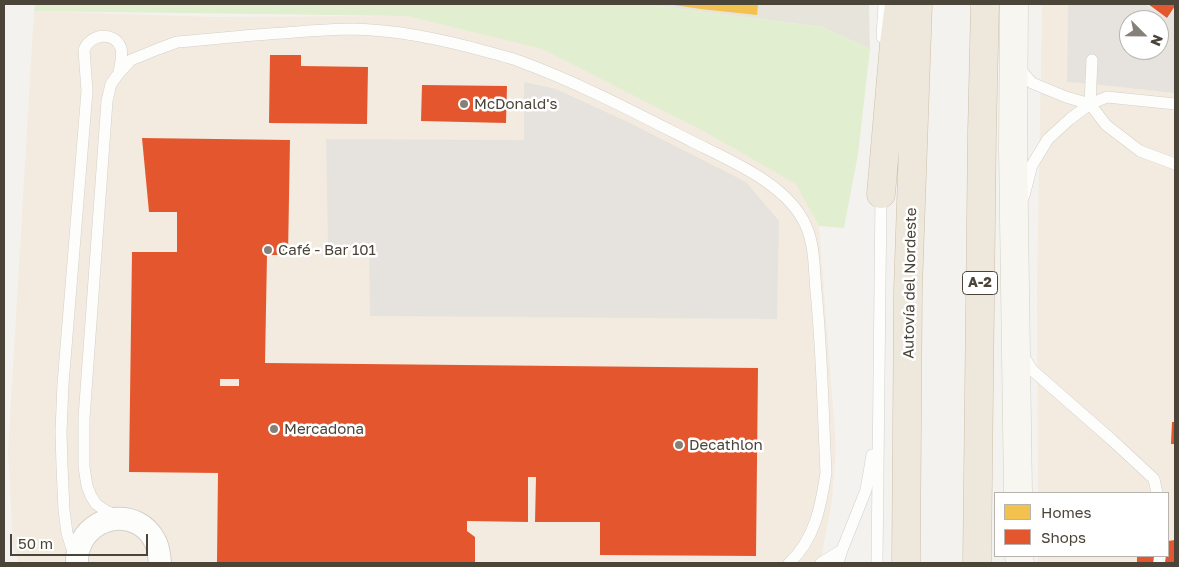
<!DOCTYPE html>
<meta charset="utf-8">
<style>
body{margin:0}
#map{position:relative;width:1179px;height:567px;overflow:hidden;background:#f4f2ee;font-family:"Golos Text",sans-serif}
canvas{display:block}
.frame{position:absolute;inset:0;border:5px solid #4b4439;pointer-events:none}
.legend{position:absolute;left:994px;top:492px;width:175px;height:65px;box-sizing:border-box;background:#fff;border:1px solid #b7b4b0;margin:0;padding:6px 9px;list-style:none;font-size:15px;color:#4b4439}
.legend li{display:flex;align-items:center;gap:10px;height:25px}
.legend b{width:25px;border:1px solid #b7b4b0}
.north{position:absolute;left:1119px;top:10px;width:50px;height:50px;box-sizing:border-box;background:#fff;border:1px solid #b7b4b0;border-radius:50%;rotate:113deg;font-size:14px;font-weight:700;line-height:20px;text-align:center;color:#4b4439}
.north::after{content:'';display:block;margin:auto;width:18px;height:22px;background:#868178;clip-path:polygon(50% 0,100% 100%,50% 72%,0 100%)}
.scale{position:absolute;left:10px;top:534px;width:138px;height:22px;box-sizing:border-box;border:2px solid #4b4439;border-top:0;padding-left:6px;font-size:15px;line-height:18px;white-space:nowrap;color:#4b4439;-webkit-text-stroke:4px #fff;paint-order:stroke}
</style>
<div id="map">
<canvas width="1179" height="567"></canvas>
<div class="frame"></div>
<ul class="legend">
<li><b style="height:14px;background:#f2c14e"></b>Homes</li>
<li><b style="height:14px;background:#e4572e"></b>Shops</li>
</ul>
<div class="north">N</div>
<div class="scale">50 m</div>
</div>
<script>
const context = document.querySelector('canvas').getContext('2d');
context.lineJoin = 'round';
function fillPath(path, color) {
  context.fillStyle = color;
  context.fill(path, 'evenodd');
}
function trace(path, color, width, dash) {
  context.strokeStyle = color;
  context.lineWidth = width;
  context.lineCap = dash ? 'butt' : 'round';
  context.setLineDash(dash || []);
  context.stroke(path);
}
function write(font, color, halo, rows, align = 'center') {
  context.font = font + ' "Golos Text",sans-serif';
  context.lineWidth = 5;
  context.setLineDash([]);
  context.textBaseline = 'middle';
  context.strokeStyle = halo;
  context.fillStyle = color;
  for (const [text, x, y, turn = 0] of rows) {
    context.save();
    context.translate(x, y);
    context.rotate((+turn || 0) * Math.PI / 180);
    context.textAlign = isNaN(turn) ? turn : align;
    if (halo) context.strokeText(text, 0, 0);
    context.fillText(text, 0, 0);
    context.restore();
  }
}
fillPath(new Path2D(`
 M 643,4 L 869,4 L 870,49 L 822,27 Z`), '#e7e4dc');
fillPath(new Path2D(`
 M 1042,4 L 1175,4 L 1175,563 L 1038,563 L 1038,556 L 1168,556 L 1168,493 L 1038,493 L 1037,291 ZM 1129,20 L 1159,20 L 1159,50 L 1129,50 Z
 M 34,11 L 213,17 L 407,16 L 542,49 L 705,132 L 797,184 L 819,226 L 836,447 L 832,500 L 823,548 L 821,563 L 19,563 L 13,545 L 8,451 Z`), '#f3ebdf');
fillPath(new Path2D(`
 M 35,4 L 643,4 L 822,27 L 870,49 L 858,154 L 844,228 L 819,226 L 796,184 L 705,132 L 542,49 L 407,16 L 34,11 Z`), '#e1eecf');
fillPath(new Path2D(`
 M 1068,4 L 1145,4 L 1167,19 L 1175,8 L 1175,93 L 1091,84 L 1067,82 ZM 1129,20 L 1159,20 L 1159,50 L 1129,50 Z
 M 524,82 L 556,89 L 630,123 L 746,182 L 779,221 L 777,319 L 370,316 L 369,246 L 328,245 L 326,139 L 524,140 Z`), '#e6e3df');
fillPath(new Path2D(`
 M 674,4 L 758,4 L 757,15 L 701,9 L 674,5 Z`), '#f2c14e');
fillPath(new Path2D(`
 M 1148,4 L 1175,4 L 1175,6 L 1167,18 Z
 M 270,55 L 301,55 L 301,66 L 368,67 L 367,124 L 269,123 Z
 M 422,85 L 507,86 L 506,123 L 421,121 Z
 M 142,138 L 290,140 L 288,255 L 267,255 L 265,363 L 758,368 L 756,556 L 600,555 L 600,522 L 535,522 L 536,477 L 528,477 L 528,522 L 467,521 L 467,531 L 475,537 L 475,563 L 217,562 L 218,473 L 129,472 L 132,252 L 177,252 L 177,212 L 149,212 ZM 220,379 L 239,379 L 239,386 L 220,386 Z
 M 1172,422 L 1175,422 L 1175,444 L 1171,444 Z
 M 1175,540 L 1175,563 L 1137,563 L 1137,556 L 1168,556 L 1168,541 Z`), '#e4572e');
const lane = new Path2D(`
 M 882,37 L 884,4
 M 1092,60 L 1090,104 L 1106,125 L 1140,151 L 1175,164
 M 1018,67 L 1032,83 L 1066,97 L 1090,104
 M 1024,196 L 1032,165 L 1048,139 L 1070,119 L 1090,104 L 1107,97 L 1175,104
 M 1023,355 L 1032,370 L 1112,440 L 1154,479 L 1157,493
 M 117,516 L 106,511 L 96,504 L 91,496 L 87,486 L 84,467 L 84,418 L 107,101 L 111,84 L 119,73 L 131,60 L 158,49 L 177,42 C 213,39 249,35 284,33 C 308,31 331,29 354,29 C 399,30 445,40 488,52 C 498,55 509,57 519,61 C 579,83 636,113 693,142 C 731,161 789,185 806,226 C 815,246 814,270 816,291 C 822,351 823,412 826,473 C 821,505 815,540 789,563
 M 74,555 L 67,533 L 64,510 L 62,466 L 61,432 L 63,384 L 87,91 L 84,50 C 90,34 114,30 121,48 C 123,56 120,65 119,73
 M 821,563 L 842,550
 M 838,563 L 842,550 L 866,490 L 872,455
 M 877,563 L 881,193
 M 1159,563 L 1160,556`);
const street = new Path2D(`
 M 77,563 C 77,558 77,552 79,548 C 90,514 138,507 155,541 C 159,548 159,555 160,563`);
const secondary = new Path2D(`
 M 1014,4 L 1013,149 L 1018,493
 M 1019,556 L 1020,563`);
const highway = new Path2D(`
 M 881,194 L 894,44 L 899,4
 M 906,563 L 908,289 L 918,4
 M 977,563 L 982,132 L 985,4`);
trace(lane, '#d2d0cb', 12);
trace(street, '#d2d0cb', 24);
trace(secondary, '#d3cfc5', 29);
trace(highway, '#ccbfa9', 29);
trace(lane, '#fdfdfc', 11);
trace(street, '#fdfdfc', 22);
trace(secondary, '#f7f6f1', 28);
trace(highway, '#ede8db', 28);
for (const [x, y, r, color] of [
 [464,104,5,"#868178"],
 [268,250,5,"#868178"],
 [274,429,5,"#868178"],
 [679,445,5,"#868178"]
]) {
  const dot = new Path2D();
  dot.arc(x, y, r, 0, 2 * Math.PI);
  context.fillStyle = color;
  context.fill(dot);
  trace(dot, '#fff', 2);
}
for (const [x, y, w] of [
 [980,283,35]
]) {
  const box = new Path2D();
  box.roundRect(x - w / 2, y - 11.5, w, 23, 4);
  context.fillStyle = '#fff';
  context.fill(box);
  trace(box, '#4b4439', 1);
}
write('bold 14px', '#4b4439', null, [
 ["A-2",980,283]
]);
write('15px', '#4b4439', '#fff', [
 ["McDonald's",474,104],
 ["Café - Bar 101",278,250],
 ["Mercadona",284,429],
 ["Decathlon",689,445]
], 'left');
write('15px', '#4b4439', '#fff', [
 ["Autovía del Nordeste",910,283,-89]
]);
</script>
